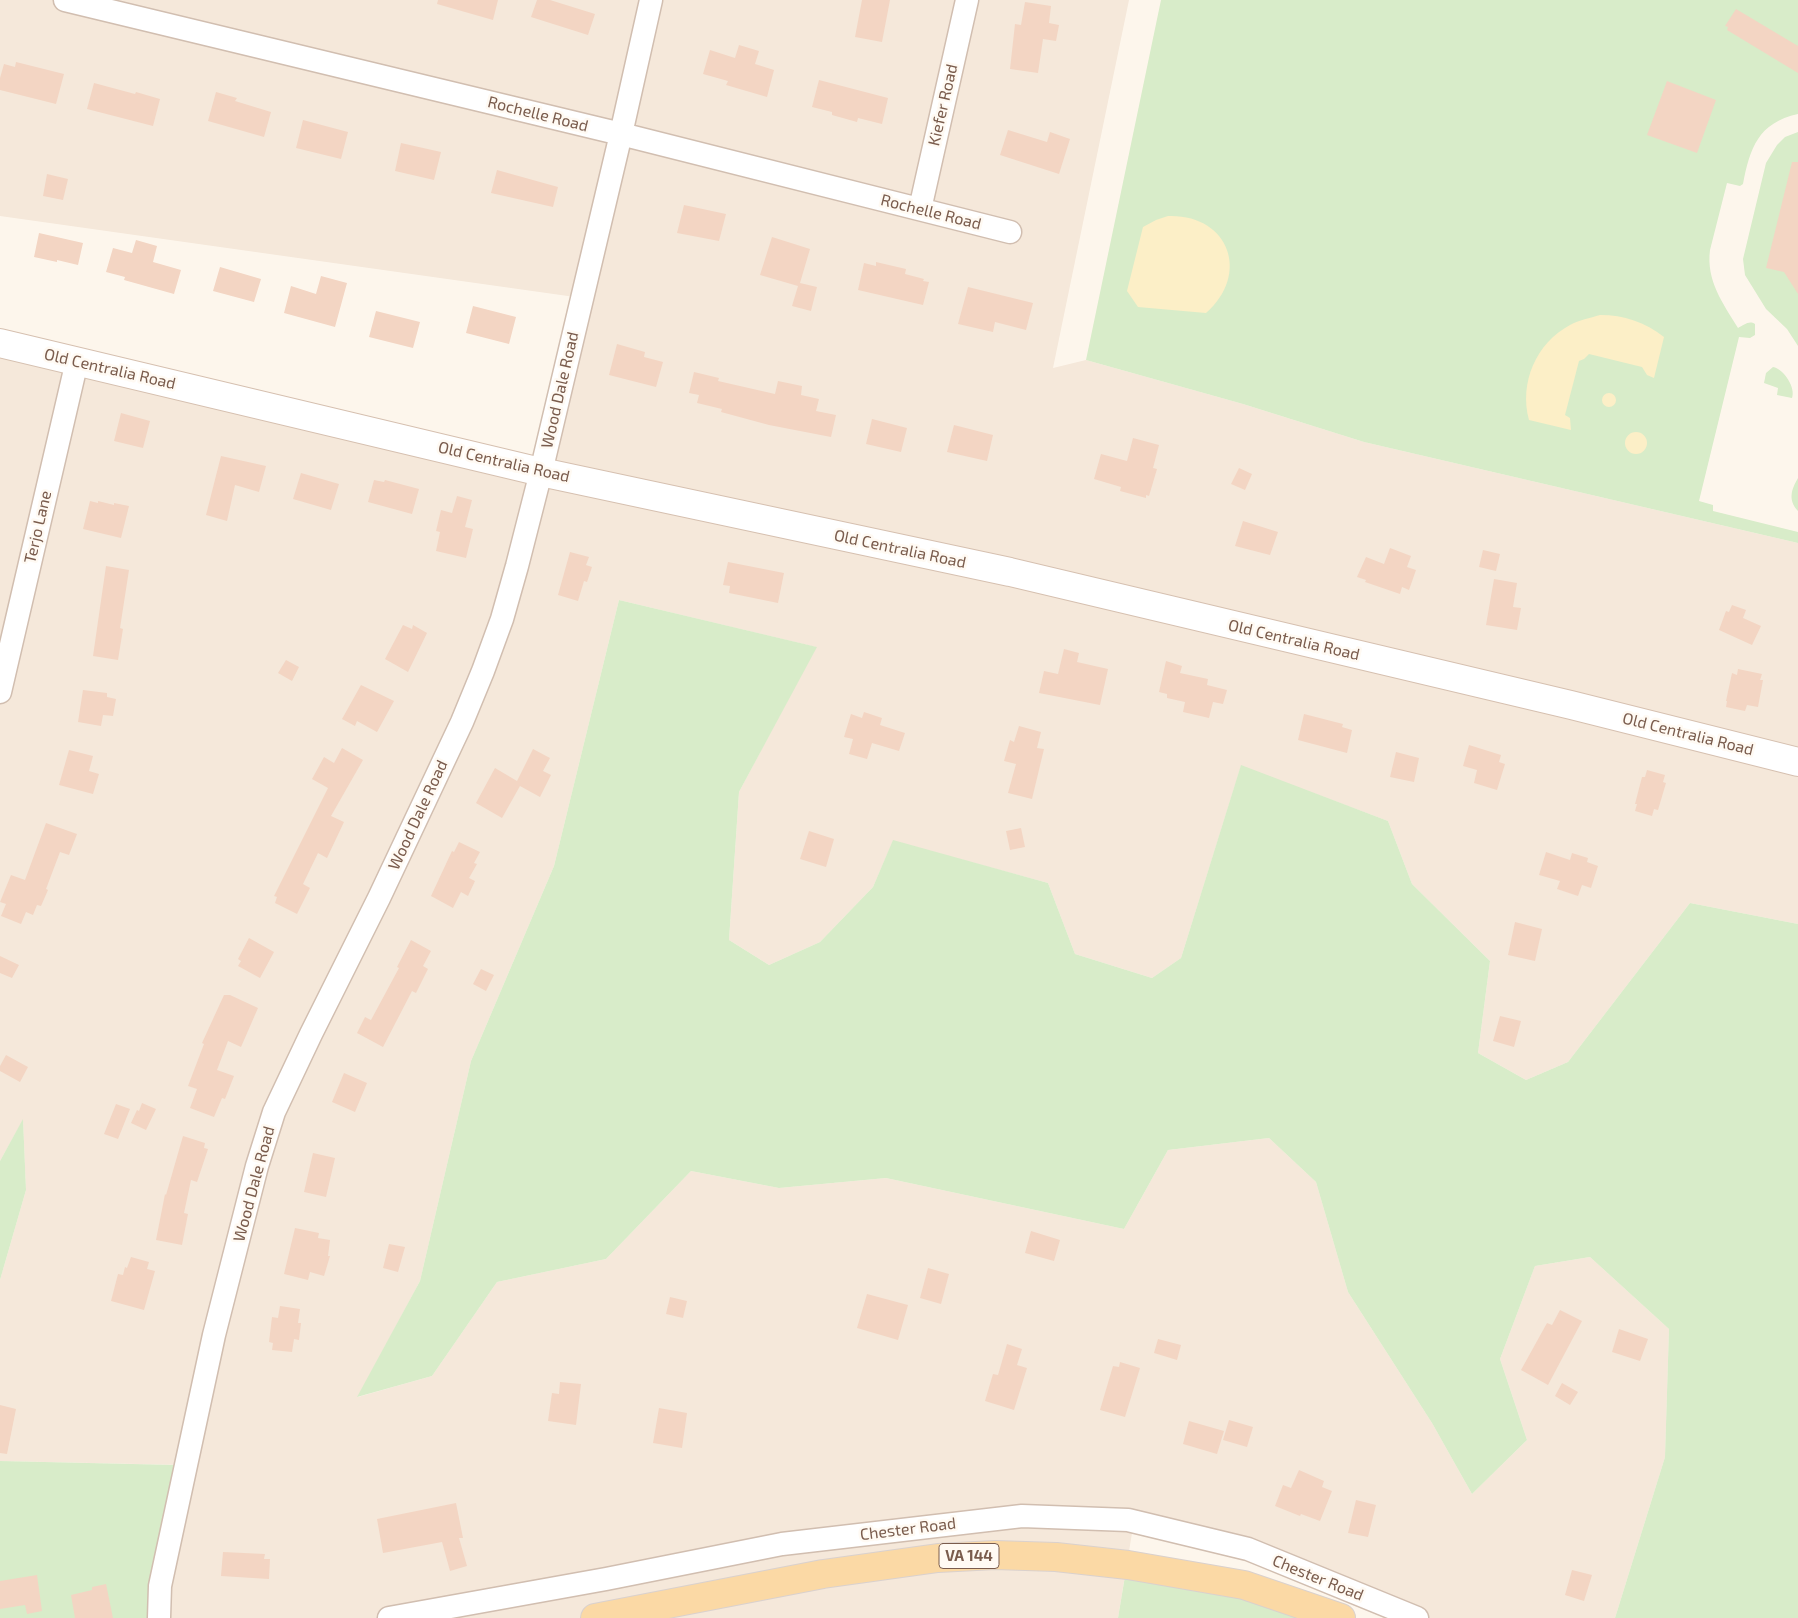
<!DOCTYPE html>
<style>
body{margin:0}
canvas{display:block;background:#fdf6ec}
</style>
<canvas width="1798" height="1618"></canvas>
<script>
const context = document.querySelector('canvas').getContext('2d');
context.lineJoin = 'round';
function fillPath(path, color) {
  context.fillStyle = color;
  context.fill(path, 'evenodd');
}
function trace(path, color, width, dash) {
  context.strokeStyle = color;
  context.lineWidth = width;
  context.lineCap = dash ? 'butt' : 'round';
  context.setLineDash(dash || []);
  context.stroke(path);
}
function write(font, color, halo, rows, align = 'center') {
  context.font = font + ' "Exo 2",sans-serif';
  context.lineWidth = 5;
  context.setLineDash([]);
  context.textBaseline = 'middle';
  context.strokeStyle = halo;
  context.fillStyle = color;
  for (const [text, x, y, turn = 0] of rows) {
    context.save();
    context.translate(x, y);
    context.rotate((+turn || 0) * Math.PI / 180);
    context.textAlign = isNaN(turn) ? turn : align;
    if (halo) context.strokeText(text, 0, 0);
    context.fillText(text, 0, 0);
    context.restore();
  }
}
fillPath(new Path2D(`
 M 0,0 L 1129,0 L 1053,368 L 1086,360 L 1243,404 L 1364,442 L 1798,543 L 1798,924 L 1690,903 L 1568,1062 L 1526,1080 L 1478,1053 L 1490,961 L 1412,884 L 1388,821 L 1241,766 L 1181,958 L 1152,978 L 1075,954 L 1048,883 L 893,841 L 873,887 L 820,942 L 769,965 L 729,940 L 739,792 L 816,647 L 619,600 L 554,866 L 471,1061 L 420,1281 L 358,1397 L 432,1376 L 497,1282 L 606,1259 L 691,1171 L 779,1188 L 886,1178 L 1124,1229 L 1168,1150 L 1269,1138 L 1316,1182 L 1348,1292 L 1432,1423 L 1472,1494 L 1527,1440 L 1500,1359 L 1535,1266 L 1590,1257 L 1669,1329 L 1665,1457 L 1615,1618 L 1423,1618 L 1134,1521 L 1118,1618 L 160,1618 L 184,1465 L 0,1461 L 0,1280 L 26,1190 L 23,1120 L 0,1161 L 0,343 L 541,472 L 582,298 L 0,216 Z`), '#f5e8da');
fillPath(new Path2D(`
 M 1161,0 L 1798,0 L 1798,114 C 1758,123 1750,148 1743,184 L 1740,186 L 1727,183 L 1710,250 C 1706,281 1723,303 1738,328 C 1744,325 1749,320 1755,324 L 1755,335 L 1750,338 L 1739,337 L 1699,501 L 1713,505 L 1713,511 L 1798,532 L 1798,543 L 1364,442 L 1243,404 L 1086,360 Z
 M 1798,132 L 1798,346 L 1787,329 L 1766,309 L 1745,275 L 1743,259 L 1766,163 L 1777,145 L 1785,137 Z
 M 1773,367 C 1784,369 1796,388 1792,398 L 1777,395 L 1778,388 L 1764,383 L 1766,373 Z
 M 1798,478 L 1798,511 C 1788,500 1791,490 1798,478 Z
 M 619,600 L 817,647 L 739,792 L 729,940 L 769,965 L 820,942 L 873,887 L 893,840 L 1048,883 L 1075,954 L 1152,978 L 1181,958 L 1241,765 L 1388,821 L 1412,884 L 1490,961 L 1478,1053 L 1526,1080 L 1568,1062 L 1690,903 L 1798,924 L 1798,1618 L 1615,1618 L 1665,1457 L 1669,1329 L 1590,1257 L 1535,1266 L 1500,1359 L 1527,1440 L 1472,1494 L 1432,1423 L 1348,1292 L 1316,1182 L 1269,1138 L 1168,1150 L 1124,1229 L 886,1178 L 779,1188 L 691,1171 L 606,1259 L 497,1282 L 432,1376 L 357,1397 L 420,1281 L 471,1061 L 554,866 Z
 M 23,1119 L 26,1190 L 0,1280 L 0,1161 Z
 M 0,1461 L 176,1465 L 149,1587 L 148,1618 L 0,1618 Z
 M 1126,1570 L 1337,1618 L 1118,1618 Z`), '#d8ecc9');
fillPath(new Path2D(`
 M 1168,216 C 1229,214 1251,274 1206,313 L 1138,307 L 1127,291 L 1143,227 L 1156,220 Z
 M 1600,315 C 1624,315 1645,322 1664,337 L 1654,378 L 1647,375 L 1642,367 L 1589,354 L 1584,359 L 1579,361 L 1565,415 L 1570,418 L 1571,430 L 1529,420 C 1519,383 1536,343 1570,325 C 1579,320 1590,318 1600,315 Z
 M1602 400a7 7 0 1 1 14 0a7 7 0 1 1-14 0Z
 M1625 443a11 11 0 1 1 22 0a11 11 0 1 1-22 0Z`), '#fcefc7');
fillPath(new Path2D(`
 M 438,0 L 498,0 L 493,20 L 437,4 Z
 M 537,0 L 550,0 L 595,14 L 588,35 L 531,17 Z
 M 862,0 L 890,0 L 882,42 L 855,37 Z
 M 1025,2 L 1051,6 L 1049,23 L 1059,25 L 1056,41 L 1043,39 L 1038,73 L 1010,69 L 1015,24 L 1021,25 Z
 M 1736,9 L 1798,46 L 1798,73 L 1727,30 L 1728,27 L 1725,26 Z
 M 739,45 L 759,51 L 755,64 L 774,70 L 767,97 L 726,85 L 728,81 L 703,74 L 710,50 L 735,58 Z
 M 16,62 L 64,74 L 56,104 L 0,90 L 0,78 L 4,64 L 15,67 Z
 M 819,80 L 888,98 L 882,124 L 858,118 L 857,122 L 832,115 L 832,112 L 812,107 Z
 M 1667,81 L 1716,100 L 1697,153 L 1647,135 Z
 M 94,83 L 135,94 L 136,92 L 160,99 L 153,126 L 87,109 Z
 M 216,92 L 237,98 L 235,101 L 271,112 L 264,137 L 208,121 Z
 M 303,120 L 348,132 L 341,159 L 296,148 Z
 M 1008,130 L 1047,142 L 1050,132 L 1070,139 L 1059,174 L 1000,155 Z
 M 401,143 L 441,152 L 434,180 L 395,171 Z
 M 1792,162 L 1798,162 L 1798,294 L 1784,272 L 1766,268 Z
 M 497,170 L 558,187 L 553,207 L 491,193 Z
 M 47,174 L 68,179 L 63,200 L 43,196 Z
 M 684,205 L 726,214 L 719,241 L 677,233 Z
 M 39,233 L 83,243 L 78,265 L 57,260 L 57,262 L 34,257 Z
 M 772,237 L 810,249 L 800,283 L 817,287 L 811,311 L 792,306 L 798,286 L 760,275 Z
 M 136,240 L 157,246 L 153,262 L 181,270 L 174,294 L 124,280 L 125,277 L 106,272 L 113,248 L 132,253 Z
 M 876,262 L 906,269 L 905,274 L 924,279 L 923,281 L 929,282 L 923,305 L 858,290 L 864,263 L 876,266 Z
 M 220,267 L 261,279 L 254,302 L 213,291 Z
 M 321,276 L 347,283 L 335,327 L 284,313 L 291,286 L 316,294 Z
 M 968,287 L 1033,303 L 1026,330 L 995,322 L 993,332 L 958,324 Z
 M 473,306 L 516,317 L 509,344 L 466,333 Z
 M 376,311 L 420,322 L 413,348 L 369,337 Z
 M 617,344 L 645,352 L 644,357 L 663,362 L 656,387 L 609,375 Z
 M 694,372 L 719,378 L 718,381 L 775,394 L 778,381 L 802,386 L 801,395 L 819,399 L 816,411 L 836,415 L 831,437 L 769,425 L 721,412 L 722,409 L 697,403 L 699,395 L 689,393 Z
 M 121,413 L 150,421 L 143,448 L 114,441 Z
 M 872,419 L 907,428 L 901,452 L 866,444 Z
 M 954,425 L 993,435 L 987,461 L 947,452 Z
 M 1133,438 L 1159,445 L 1153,468 L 1157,469 L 1149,496 L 1146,495 L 1146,498 L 1120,491 L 1121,487 L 1094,479 L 1101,454 L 1127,461 Z
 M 221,456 L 266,466 L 259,492 L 235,485 L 227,521 L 206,515 Z
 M 1239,468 L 1252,474 L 1245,490 L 1231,484 Z
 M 301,473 L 339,484 L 331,510 L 293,499 Z
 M 374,480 L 384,482 L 385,480 L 419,489 L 412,514 L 368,502 Z
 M 457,496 L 472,500 L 465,527 L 473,529 L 466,558 L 436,551 L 440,532 L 436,531 L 441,510 L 452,513 Z
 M 90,501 L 98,503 L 98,501 L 114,505 L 114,503 L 129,506 L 121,538 L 83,529 Z
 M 1243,521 L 1278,532 L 1270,555 L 1235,546 Z
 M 1390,548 L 1411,556 L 1407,567 L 1416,570 L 1409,590 L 1402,587 L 1400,594 L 1365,582 L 1366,580 L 1357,577 L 1366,557 L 1384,564 Z
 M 1483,550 L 1500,554 L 1496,571 L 1479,567 Z
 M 570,552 L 589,557 L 586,565 L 592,567 L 587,582 L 584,581 L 578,601 L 558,595 Z
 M 728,562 L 784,573 L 778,603 L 729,593 L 730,586 L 723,585 Z
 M 106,566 L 129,570 L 120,628 L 123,629 L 118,660 L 93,656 Z
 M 1494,579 L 1517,583 L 1513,607 L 1521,608 L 1517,630 L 1486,625 Z
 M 1732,605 L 1746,610 L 1743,618 L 1761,626 L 1752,645 L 1719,630 L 1726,611 L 1729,612 Z
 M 403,625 L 412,629 L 413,625 L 427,633 L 408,672 L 385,659 Z
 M 1064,649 L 1079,653 L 1077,662 L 1108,669 L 1100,705 L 1039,693 L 1044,671 L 1058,674 Z
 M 286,660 L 299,667 L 292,681 L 278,673 Z
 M 1166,661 L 1182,666 L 1180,673 L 1208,679 L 1207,685 L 1227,690 L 1223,704 L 1213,702 L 1209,718 L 1183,712 L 1185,702 L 1167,698 L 1167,694 L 1159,692 Z
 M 1738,669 L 1762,674 L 1760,680 L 1763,680 L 1758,707 L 1747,705 L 1745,711 L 1726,707 L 1727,701 L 1726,701 L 1732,673 L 1737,675 Z
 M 361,685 L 394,701 L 377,732 L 357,721 L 355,726 L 342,719 Z
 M 83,690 L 107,693 L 107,697 L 116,699 L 113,716 L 103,715 L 101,726 L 78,722 Z
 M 864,712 L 882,718 L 880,725 L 905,733 L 899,751 L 872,743 L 867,759 L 849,754 L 853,739 L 844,737 L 851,714 L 862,718 Z
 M 1304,714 L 1343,724 L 1342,727 L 1352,730 L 1347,753 L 1298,740 Z
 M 1019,726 L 1041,732 L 1037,748 L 1044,749 L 1032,799 L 1008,793 L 1016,764 L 1004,761 L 1010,740 L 1014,742 Z
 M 1469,745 L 1501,755 L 1499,762 L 1505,764 L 1497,790 L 1474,783 L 1477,770 L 1463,766 Z
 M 342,748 L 363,760 L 331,816 L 344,822 L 327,858 L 318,853 L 303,884 L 310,888 L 297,914 L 275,903 L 277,897 L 274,896 L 328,788 L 312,779 L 324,757 L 334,763 Z
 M 533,749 L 550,758 L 543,771 L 551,775 L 540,797 L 520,786 L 502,818 L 476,803 L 495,768 L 517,781 Z
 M 69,750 L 93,756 L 89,771 L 99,774 L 93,794 L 59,785 Z
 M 1396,752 L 1419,758 L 1414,782 L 1390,777 Z
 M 1647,770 L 1665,775 L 1663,782 L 1666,783 L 1658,810 L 1654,809 L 1652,816 L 1635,811 L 1637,804 L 1635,804 L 1642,777 L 1645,777 Z
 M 46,823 L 77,834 L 69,855 L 60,852 L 46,889 L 48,890 L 41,906 L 37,905 L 33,915 L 26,912 L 21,924 L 1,916 L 6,904 L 0,902 L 11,875 L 25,880 Z
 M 1021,828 L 1025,847 L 1010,850 L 1006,831 Z
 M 809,831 L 834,839 L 826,867 L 800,859 Z
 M 459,842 L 480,852 L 474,863 L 477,864 L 469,878 L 475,881 L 468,896 L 461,892 L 453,908 L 431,896 L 452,851 L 454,852 Z
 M 1546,852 L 1570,860 L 1572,853 L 1588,858 L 1587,862 L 1598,866 L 1591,888 L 1582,885 L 1578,896 L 1557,889 L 1560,881 L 1539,875 Z
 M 1515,922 L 1542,929 L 1535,961 L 1508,955 Z
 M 249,938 L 274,952 L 260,978 L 238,966 L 241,961 L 238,959 Z
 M 411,940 L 431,951 L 423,966 L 428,969 L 416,993 L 412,991 L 383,1047 L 357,1033 L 365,1017 L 371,1020 L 399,968 L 397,967 Z
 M 0,956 L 19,965 L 12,978 L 0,973 Z
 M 481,969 L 494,975 L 486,991 L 473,984 Z
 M 224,995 L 230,995 L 258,1008 L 241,1047 L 228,1041 L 217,1070 L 234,1076 L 225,1099 L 222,1098 L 214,1117 L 190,1108 L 197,1089 L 188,1086 L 204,1044 L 202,1043 Z
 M 1500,1016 L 1521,1021 L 1514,1047 L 1493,1041 Z
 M 6,1055 L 28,1067 L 20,1082 L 0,1071 L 0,1066 Z
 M 344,1073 L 367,1083 L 355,1112 L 332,1102 Z
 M 142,1103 L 156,1109 L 146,1130 L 131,1123 L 137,1110 L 139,1111 Z
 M 116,1104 L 130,1109 L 118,1139 L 104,1134 Z
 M 183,1136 L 205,1143 L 204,1148 L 208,1149 L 197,1182 L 191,1180 L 184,1213 L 188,1214 L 182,1245 L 156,1240 L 165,1194 L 166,1195 Z
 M 313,1153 L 335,1158 L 326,1197 L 304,1192 Z
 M 295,1228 L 319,1233 L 318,1238 L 330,1240 L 328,1256 L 330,1256 L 324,1276 L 310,1272 L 308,1280 L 284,1274 Z
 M 1031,1231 L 1060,1240 L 1054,1261 L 1025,1253 Z
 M 389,1244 L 405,1247 L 398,1272 L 383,1268 Z
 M 131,1257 L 149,1262 L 147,1269 L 155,1271 L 144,1310 L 111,1301 L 118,1274 L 123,1275 L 125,1267 L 127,1268 Z
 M 928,1268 L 949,1274 L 941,1304 L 920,1298 Z
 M 867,1294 L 908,1305 L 898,1340 L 857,1328 Z
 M 670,1297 L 687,1301 L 683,1318 L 666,1314 Z
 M 280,1306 L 300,1309 L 298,1323 L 301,1323 L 299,1340 L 294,1339 L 292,1352 L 272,1350 L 273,1343 L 269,1342 L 272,1317 L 278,1318 Z
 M 1560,1310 L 1582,1321 L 1548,1385 L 1521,1370 L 1547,1323 L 1552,1325 Z
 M 1619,1329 L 1648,1339 L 1640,1361 L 1612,1352 Z
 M 1158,1339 L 1181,1345 L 1177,1360 L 1154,1353 Z
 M 1007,1344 L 1022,1349 L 1017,1365 L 1027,1368 L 1014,1410 L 985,1401 L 993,1374 L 998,1375 Z
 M 1120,1362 L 1140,1368 L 1125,1417 L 1100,1410 L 1113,1366 L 1119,1367 Z
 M 560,1382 L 581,1384 L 576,1425 L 548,1421 L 552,1393 L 559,1394 Z
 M 1562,1383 L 1578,1392 L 1570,1405 L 1555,1396 Z
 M 0,1405 L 16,1409 L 7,1454 L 0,1453 Z
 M 659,1408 L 687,1413 L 682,1448 L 653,1443 Z
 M 1229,1420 L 1253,1427 L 1247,1447 L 1223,1440 Z
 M 1189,1421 L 1224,1431 L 1217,1454 L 1183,1444 Z
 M 1299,1470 L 1324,1481 L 1322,1487 L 1332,1491 L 1320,1521 L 1301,1514 L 1300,1516 L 1275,1506 L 1283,1485 L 1291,1488 Z
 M 1356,1500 L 1376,1505 L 1368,1537 L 1348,1533 Z
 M 456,1503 L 463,1538 L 459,1538 L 467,1566 L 450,1571 L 442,1542 L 383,1553 L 377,1519 Z
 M 223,1552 L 265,1554 L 264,1559 L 270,1559 L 269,1579 L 221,1576 Z
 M 1572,1570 L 1592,1575 L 1584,1601 L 1565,1595 Z
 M 37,1575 L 42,1611 L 27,1614 L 25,1605 L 0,1609 L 0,1581 Z
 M 106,1584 L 113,1618 L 75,1618 L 71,1595 L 92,1590 L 92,1587 Z`), '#f3d5c3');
const street = new Path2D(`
 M 65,0 L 621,134 L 1010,232
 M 920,209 L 967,0
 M 0,692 L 77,361
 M 159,1618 L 160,1586 L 214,1335 L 257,1166 L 274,1112 L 311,1034 L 379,898 L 462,722 L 483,671 L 502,619 L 517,566 L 541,472 L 621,134 L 651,0
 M 389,1618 L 606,1579 L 782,1544 L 1022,1516 L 1128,1520 L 1248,1549 L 1417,1618`);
const secondary = new Path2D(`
 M 0,343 L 541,472 L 1010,572 L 1571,705 L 1798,762`);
const primary = new Path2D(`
 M 595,1618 L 823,1574 L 938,1558 L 995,1555 L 1056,1557 L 1128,1565 L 1244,1585 L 1341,1618`);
trace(street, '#d1beb0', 25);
trace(secondary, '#d6c0b0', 30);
trace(primary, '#dad1cd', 30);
trace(street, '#fff', 22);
trace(secondary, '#fff', 28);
trace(primary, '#fbd9a5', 28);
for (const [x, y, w] of [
 [969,1556,60]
]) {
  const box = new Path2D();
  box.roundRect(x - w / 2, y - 12.5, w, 25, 4);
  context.fillStyle = '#fffaf3';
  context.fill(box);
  trace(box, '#7a5c4d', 1);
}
write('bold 15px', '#7a5c4d', null, [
 ["VA 144",969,1556]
]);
write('16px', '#7a5c4d', '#fffaf3', [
 ["Kiefer Road",943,105,-77],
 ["Rochelle Road",538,114,14],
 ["Rochelle Road",931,212,14],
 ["Old Centralia Road",110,369,13],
 ["Wood Dale Road",560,390,-77],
 ["Old Centralia Road",504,462,13],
 ["Terjo Lane",38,527,-77],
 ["Old Centralia Road",900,549,12],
 ["Old Centralia Road",1294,640,13],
 ["Old Centralia Road",1688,734,14],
 ["Wood Dale Road",418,815,-65],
 ["Wood Dale Road",254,1184,-75],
 ["Chester Road",908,1529,-7],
 ["Chester Road",1318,1578,22]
]);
</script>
